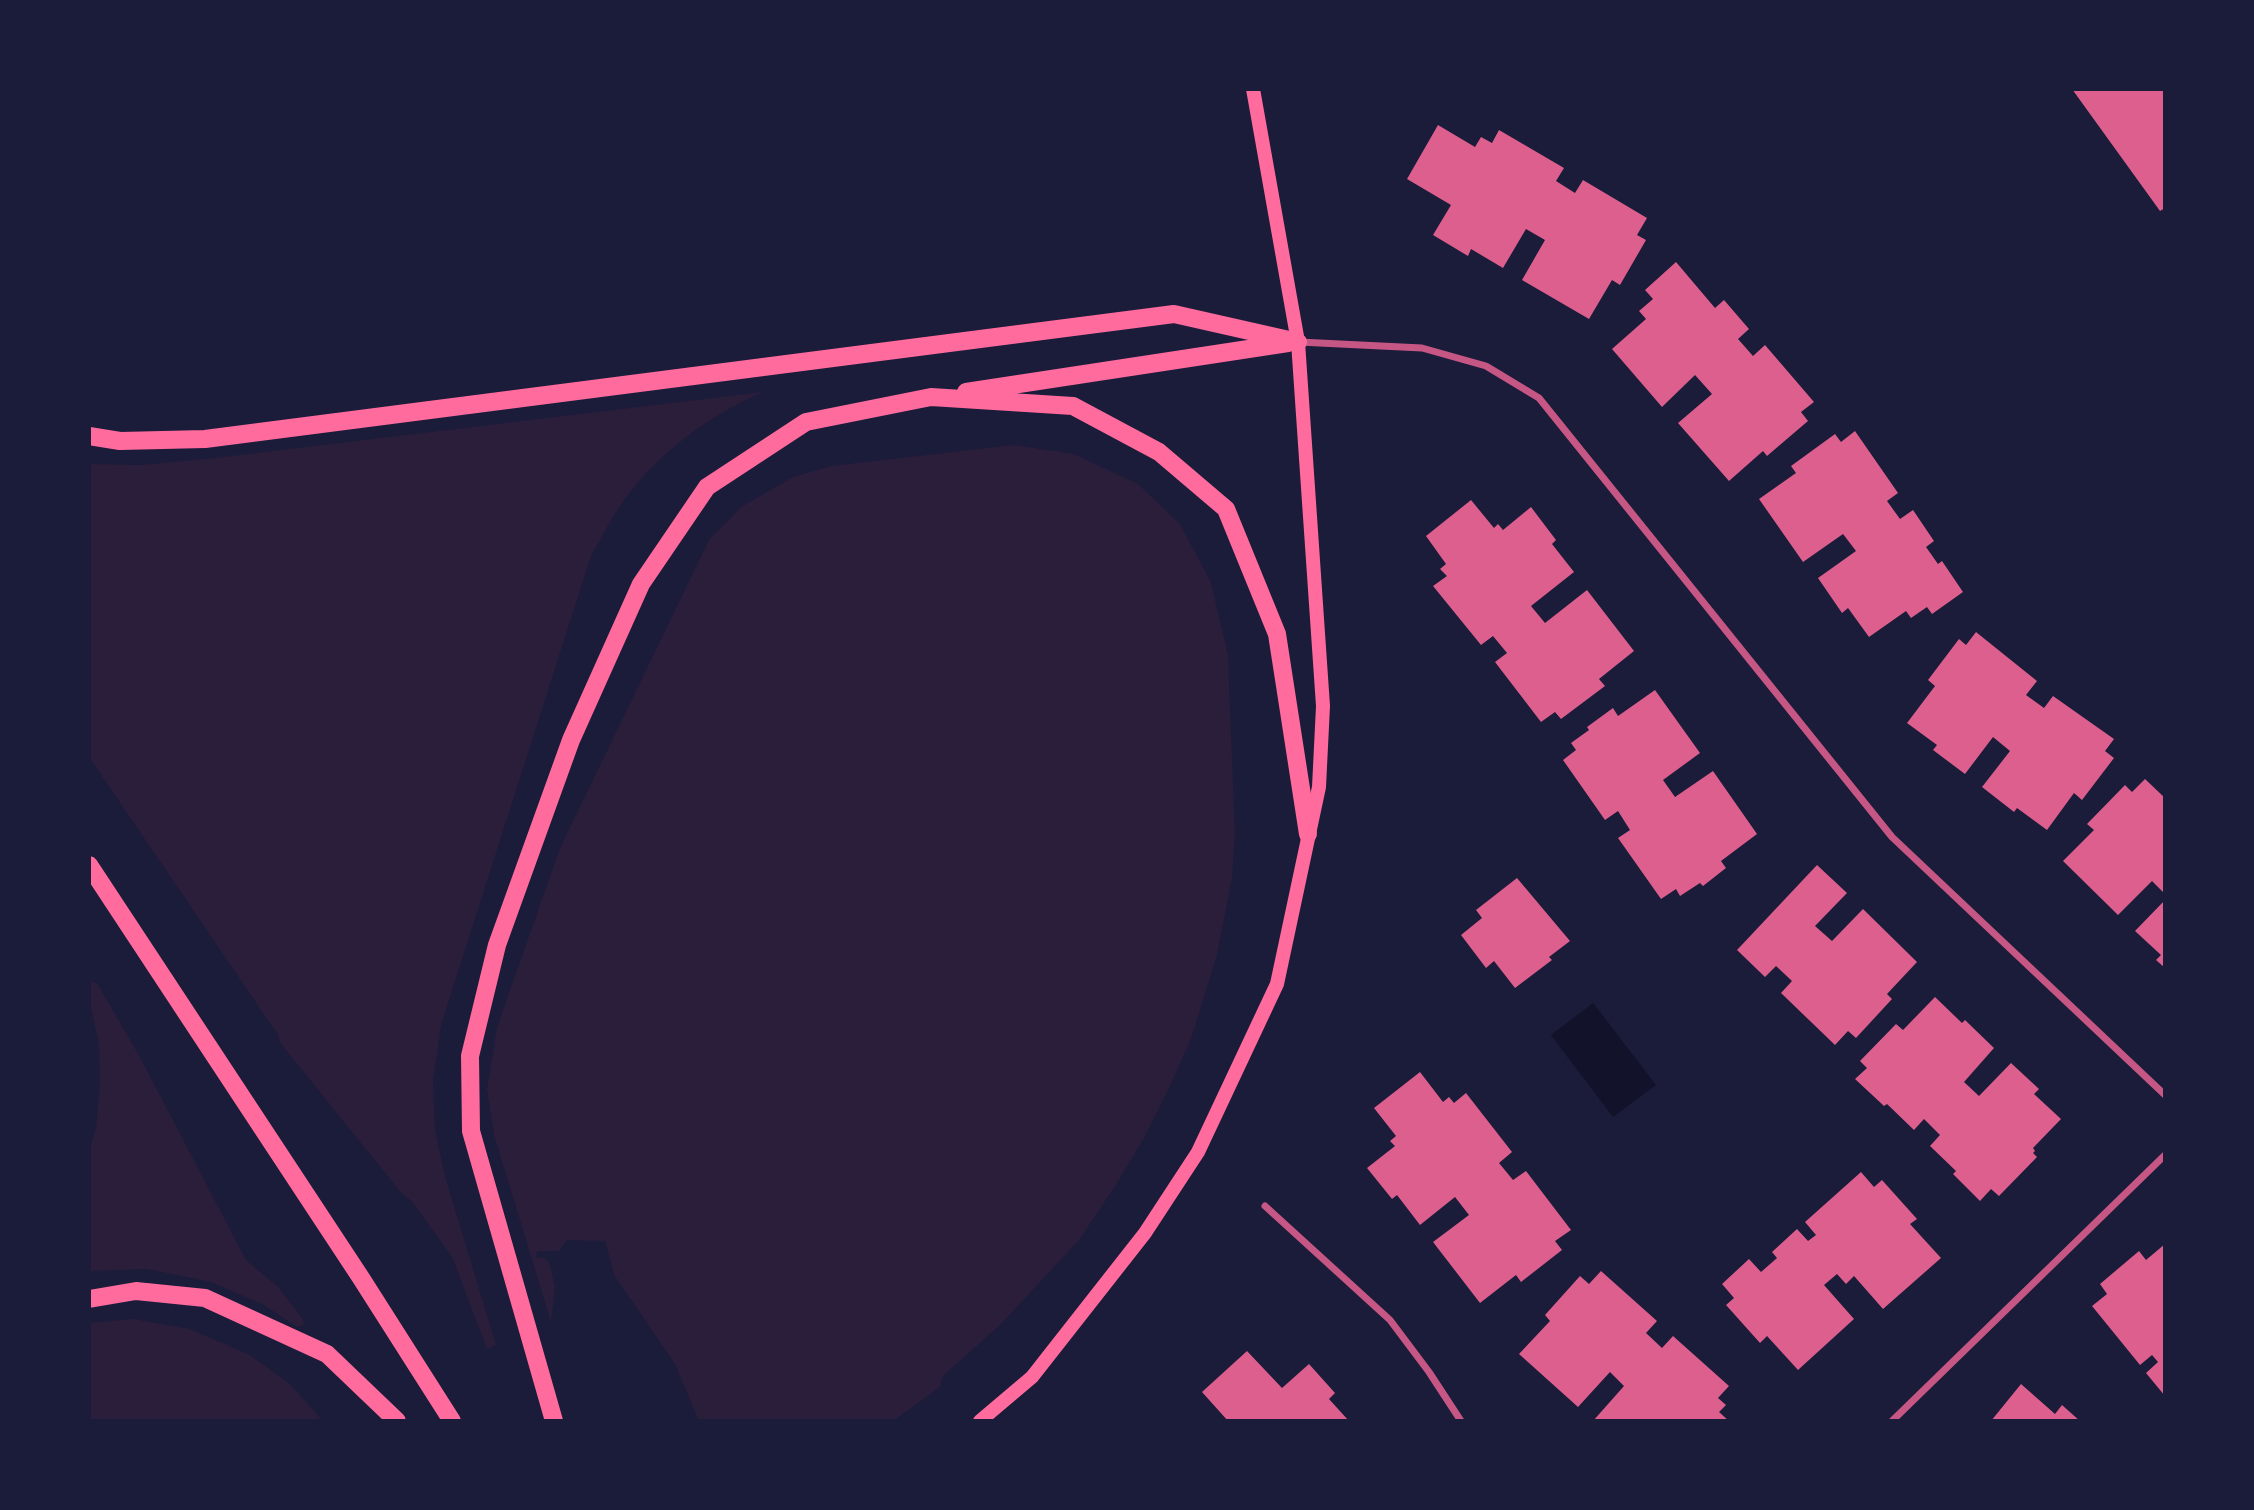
<!DOCTYPE html>
<style>
body{margin:0}
#map{position:relative;width:2254px;height:1510px;overflow:hidden;background:#1b1b3a;font-family:Roboto,sans-serif}
canvas{display:block}
.frame{position:absolute;inset:0;border:91px solid #1b1b3a;pointer-events:none}
</style>
<div id="map">
<canvas width="2254" height="1510"></canvas>
<div class="frame"></div>
</div>
<script>
const context = document.querySelector('canvas').getContext('2d');
context.lineJoin = 'round';
function fillPath(path, color) {
  context.fillStyle = color;
  context.fill(path, 'evenodd');
}
function trace(path, color, width, dash) {
  context.strokeStyle = color;
  context.lineWidth = width;
  context.lineCap = dash ? 'butt' : 'round';
  context.setLineDash(dash || []);
  context.stroke(path);
}
fillPath(new Path2D(`
 M 763,392 C 707,417 662,450 624,500 C 612,517 602,537 591,556 L 441,1025 L 433,1081 L 435,1130 L 445,1176 L 496,1345 L 487,1349 L 452,1257 L 414,1204 L 399,1190 L 281,1044 L 278,1035 L 89,757 L 89,464 L 142,465 L 215,458 Z
 M 1014,445 L 1074,454 L 1138,484 L 1180,524 L 1211,582 L 1228,655 L 1235,835 L 1232,878 L 1217,955 L 1191,1039 L 1169,1088 L 1144,1138 L 1114,1188 L 1079,1240 L 1000,1325 L 943,1376 L 940,1387 L 893,1421 L 699,1421 L 675,1364 L 614,1275 L 605,1241 L 567,1240 L 559,1251 L 537,1251 L 536,1258 L 542,1257 L 549,1262 L 555,1287 L 551,1322 L 494,1135 L 487,1089 L 497,1027 L 560,848 L 709,540 L 741,507 L 793,477 L 831,466 Z
 M 89,976 L 93,983 L 97,983 L 140,1057 L 246,1260 L 278,1287 L 303,1319 L 304,1325 L 297,1327 L 264,1305 L 211,1282 L 147,1269 L 89,1271 L 89,1152 L 96,1128 L 100,1084 L 99,1045 L 89,998 Z
 M 134,1319 L 190,1329 L 250,1355 L 290,1384 L 323,1421 L 89,1421 L 89,1323 Z`), '#2a1e3b');
fillPath(new Path2D(`
 M 1593,1003 L 1656,1085 L 1613,1117 L 1551,1035 Z`), '#12122b');
fillPath(new Path2D(`
 M 2072,89 L 2165,89 L 2165,208 L 2160,211 Z
 M 1438,125 L 1475,147 L 1481,137 L 1492,143 L 1499,130 L 1564,168 L 1556,181 L 1575,193 L 1583,180 L 1647,218 L 1637,235 L 1646,240 L 1620,285 L 1612,280 L 1589,319 L 1522,280 L 1545,240 L 1526,229 L 1503,268 L 1471,249 L 1468,256 L 1433,235 L 1451,205 L 1407,179 Z
 M 1676,262 L 1715,308 L 1724,300 L 1749,329 L 1738,339 L 1753,356 L 1765,345 L 1814,402 L 1801,412 L 1808,421 L 1767,456 L 1763,451 L 1729,481 L 1678,423 L 1712,394 L 1695,375 L 1662,407 L 1612,349 L 1646,319 L 1639,311 L 1653,299 L 1645,290 Z
 M 1855,431 L 1898,493 L 1887,501 L 1900,519 L 1913,510 L 1934,541 L 1926,547 L 1938,564 L 1942,561 L 1963,592 L 1932,614 L 1927,607 L 1911,618 L 1906,611 L 1869,637 L 1848,608 L 1842,613 L 1818,578 L 1856,551 L 1843,534 L 1803,562 L 1759,499 L 1796,473 L 1791,466 L 1835,434 L 1841,442 Z
 M 1471,500 L 1494,528 L 1498,524 L 1503,530 L 1531,507 L 1556,540 L 1552,544 L 1574,572 L 1531,606 L 1545,623 L 1587,590 L 1634,651 L 1599,679 L 1605,686 L 1561,719 L 1555,712 L 1541,722 L 1495,662 L 1507,653 L 1493,636 L 1481,645 L 1433,586 L 1447,576 L 1440,569 L 1446,564 L 1426,536 Z
 M 1976,632 L 2037,681 L 2026,695 L 2044,708 L 2053,696 L 2114,739 L 2105,751 L 2114,758 L 2082,800 L 2074,793 L 2047,830 L 2017,808 L 2014,812 L 1982,787 L 2010,751 L 1993,737 L 1965,774 L 1933,750 L 1937,745 L 1907,723 L 1935,686 L 1928,680 L 1959,639 L 1966,645 Z
 M 1655,690 L 1700,753 L 1663,780 L 1675,797 L 1713,771 L 1757,834 L 1721,861 L 1726,868 L 1703,886 L 1700,883 L 1680,896 L 1676,889 L 1661,899 L 1618,838 L 1630,830 L 1618,811 L 1605,820 L 1563,760 L 1576,750 L 1571,743 L 1589,730 L 1587,727 L 1613,708 L 1618,716 Z
 M 2145,779 L 2165,798 L 2165,894 L 2152,881 L 2118,915 L 2063,861 L 2094,830 L 2087,824 L 2125,785 L 2132,792 Z
 M 1817,865 L 1847,893 L 1815,926 L 1832,941 L 1863,909 L 1917,962 L 1887,994 L 1892,999 L 1856,1038 L 1848,1031 L 1835,1045 L 1781,993 L 1792,981 L 1776,966 L 1765,977 L 1737,950 Z
 M 1517,878 L 1570,941 L 1549,957 L 1552,960 L 1515,988 L 1494,961 L 1486,968 L 1461,935 L 1482,918 L 1476,910 Z
 M 2165,900 L 2165,968 L 2156,960 L 2161,955 L 2135,931 Z
 M 1935,997 L 1962,1023 L 1965,1020 L 1994,1048 L 1964,1082 L 1979,1096 L 2011,1063 L 2039,1089 L 2034,1094 L 2061,1119 L 2033,1148 L 2035,1151 L 2033,1153 L 2037,1157 L 1999,1196 L 1991,1189 L 1980,1201 L 1953,1174 L 1956,1171 L 1930,1146 L 1940,1135 L 1924,1119 L 1914,1130 L 1887,1104 L 1884,1106 L 1855,1079 L 1867,1068 L 1860,1061 L 1896,1024 L 1903,1030 Z
 M 1420,1072 L 1443,1102 L 1449,1097 L 1454,1103 L 1466,1093 L 1512,1152 L 1499,1163 L 1513,1180 L 1526,1171 L 1571,1230 L 1555,1241 L 1562,1250 L 1521,1282 L 1516,1275 L 1480,1303 L 1433,1242 L 1469,1215 L 1455,1197 L 1420,1225 L 1397,1195 L 1392,1199 L 1367,1168 L 1395,1146 L 1390,1141 L 1396,1136 L 1374,1108 Z
 M 1861,1172 L 1874,1187 L 1882,1180 L 1917,1219 L 1910,1224 L 1941,1258 L 1883,1309 L 1854,1276 L 1846,1284 L 1837,1274 L 1824,1285 L 1854,1319 L 1798,1370 L 1767,1336 L 1760,1343 L 1726,1305 L 1734,1298 L 1722,1284 L 1749,1259 L 1761,1272 L 1777,1258 L 1772,1252 L 1797,1229 L 1808,1241 L 1816,1235 L 1805,1222 Z
 M 2165,1244 L 2165,1396 L 2146,1373 L 2158,1362 L 2152,1355 L 2140,1365 L 2092,1306 L 2107,1294 L 2100,1284 L 2139,1251 L 2146,1260 Z
 M 1601,1271 L 1657,1321 L 1646,1333 L 1662,1348 L 1673,1336 L 1729,1386 L 1718,1398 L 1726,1405 L 1719,1412 L 1729,1421 L 1593,1421 L 1624,1386 L 1610,1372 L 1578,1407 L 1519,1354 L 1550,1321 L 1545,1315 L 1580,1276 L 1589,1284 Z
 M 1247,1351 L 1282,1388 L 1309,1364 L 1335,1393 L 1329,1399 L 1349,1421 L 1228,1421 L 1202,1392 Z
 M 2021,1384 L 2055,1414 L 2062,1405 L 2080,1421 L 1991,1421 Z`), '#dd5f8e');
trace(new Path2D(`
 M 1299,342 L 1422,348 L 1486,366 L 1539,398 L 1892,837 L 2165,1095
 M 1265,1206 L 1390,1320 L 1429,1372 L 1461,1421
 M 1892,1421 L 2165,1155`), '#c65784', 7);
trace(new Path2D(`
 M 980,1421 L 1032,1377 L 1145,1233 L 1198,1152 L 1277,984 L 1319,787 L 1323,706 L 1298,342 L 1253,89`), '#ff6b9d', 14);
trace(new Path2D(`
 M 966,392 L 1288,343
 M 89,436 L 120,441 L 205,439 L 1174,314 L 1298,342
 M 89,865 L 361,1278 L 452,1421
 M 89,1299 L 136,1291 L 205,1298 L 327,1354 L 397,1421
 M 554,1421 L 471,1131 L 470,1056 L 497,945 L 571,740 L 641,584 L 707,487 L 806,422 L 931,397 L 1073,406 L 1159,452 L 1226,509 L 1277,634 L 1308,834`), '#ff6b9d', 18);
</script>
